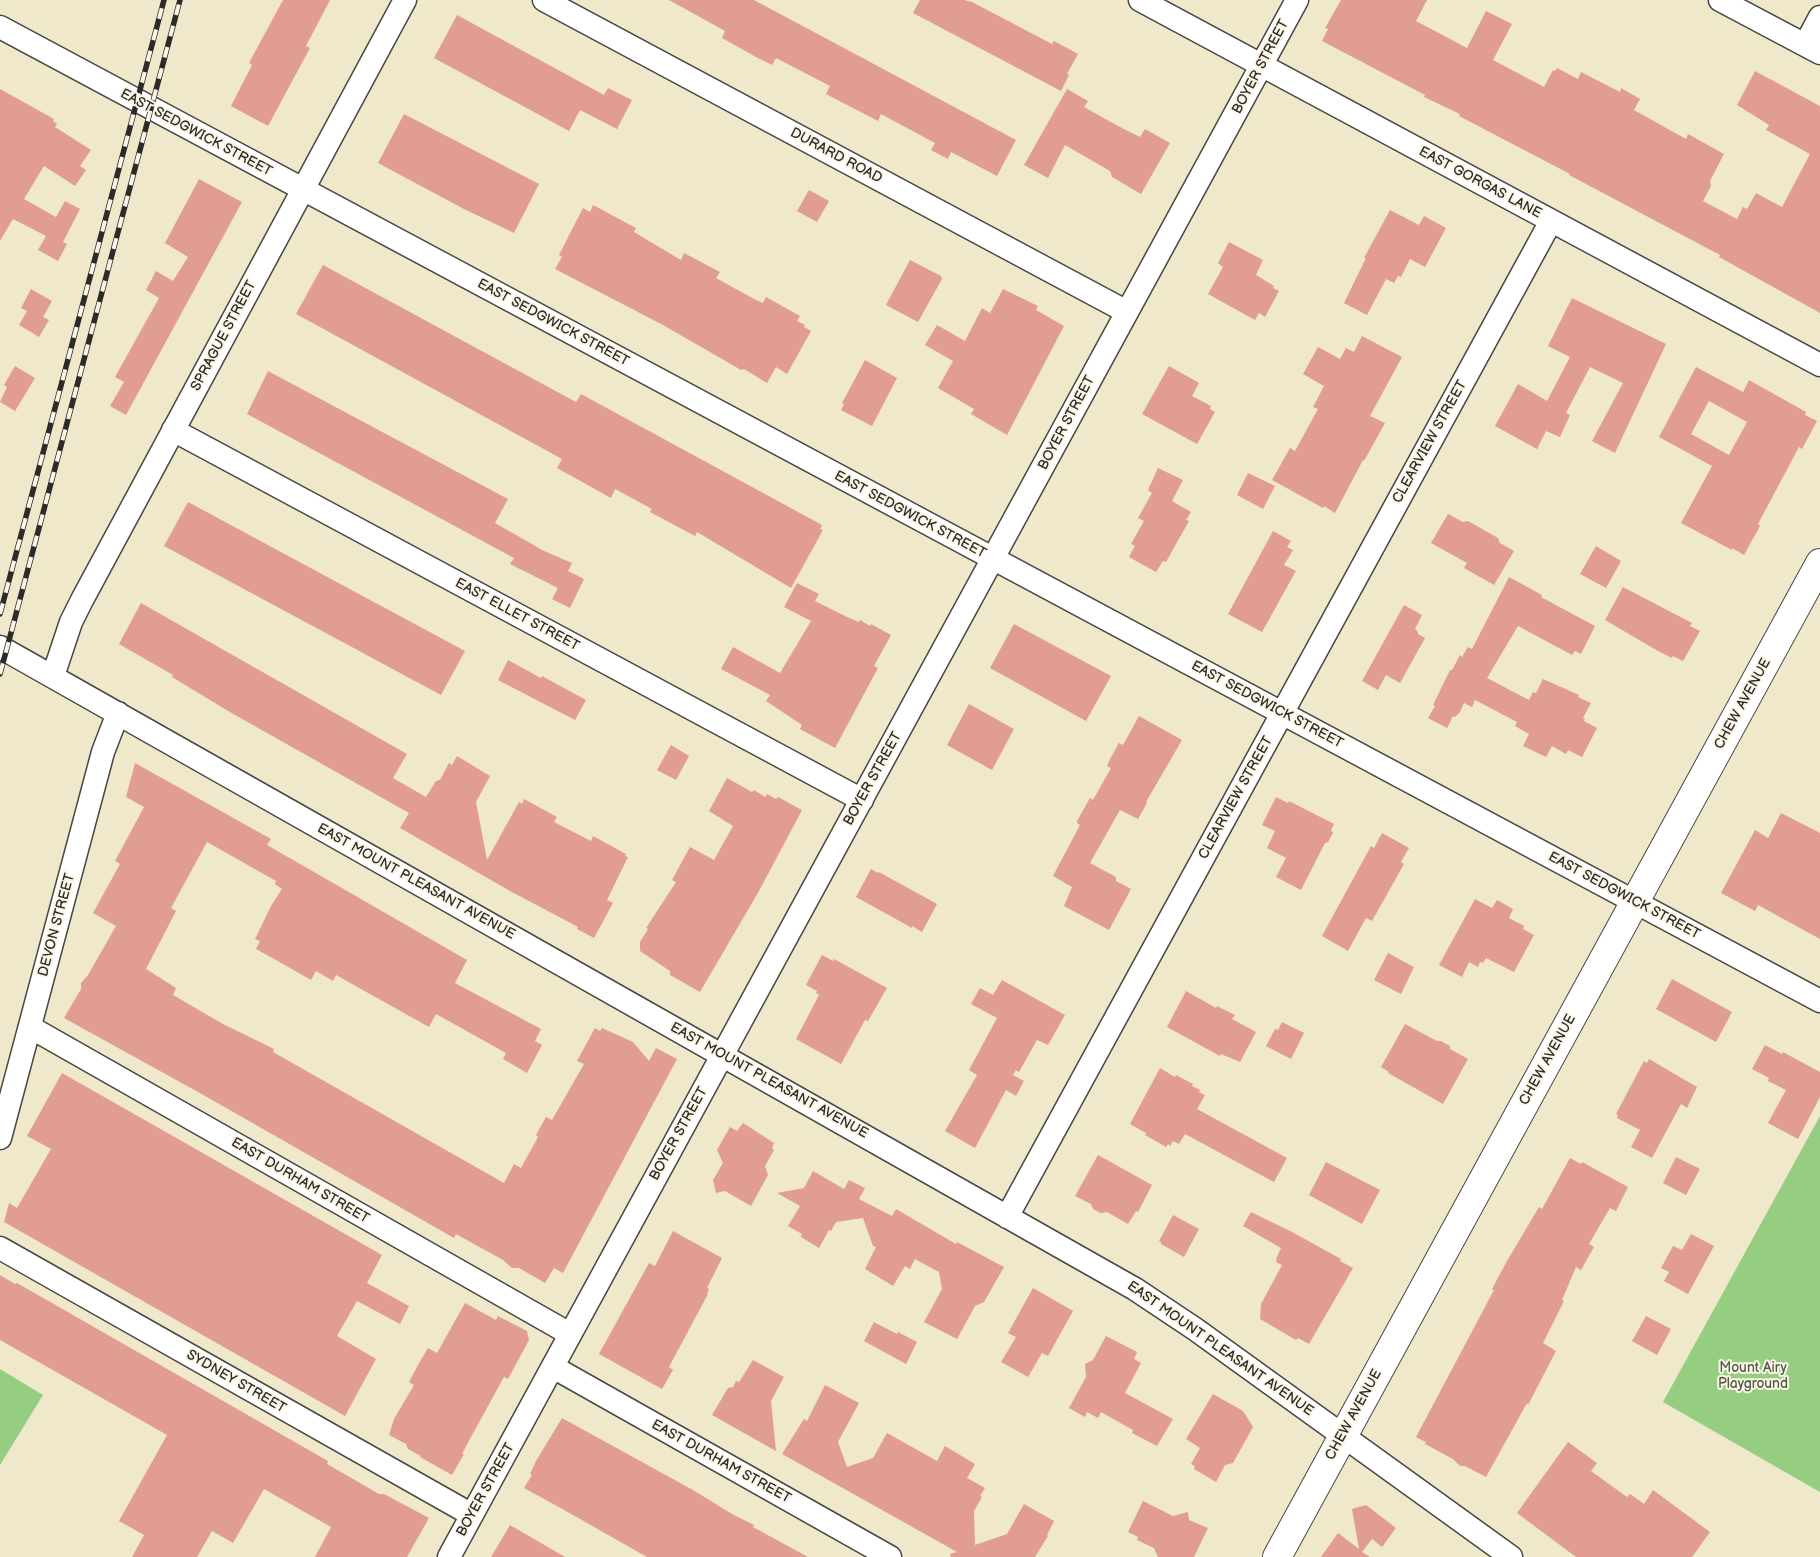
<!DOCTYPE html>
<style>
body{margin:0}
canvas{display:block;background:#efe8ca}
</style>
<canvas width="1820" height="1557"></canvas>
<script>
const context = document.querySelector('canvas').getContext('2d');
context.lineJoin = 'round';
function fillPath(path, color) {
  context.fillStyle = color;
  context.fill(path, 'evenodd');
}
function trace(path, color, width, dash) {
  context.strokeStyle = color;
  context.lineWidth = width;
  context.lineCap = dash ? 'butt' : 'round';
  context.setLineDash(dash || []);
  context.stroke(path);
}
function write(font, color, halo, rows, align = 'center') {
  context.font = font + ' "Balsamiq Sans",sans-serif';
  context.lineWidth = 4;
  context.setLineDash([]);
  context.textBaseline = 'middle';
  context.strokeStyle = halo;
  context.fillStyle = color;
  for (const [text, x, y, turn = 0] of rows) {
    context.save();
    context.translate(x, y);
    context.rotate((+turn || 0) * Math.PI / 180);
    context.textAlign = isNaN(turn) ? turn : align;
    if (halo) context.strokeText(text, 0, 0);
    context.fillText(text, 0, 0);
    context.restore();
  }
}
fillPath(new Path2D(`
 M 1820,1116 L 1820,1492 L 1663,1402 Z
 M 0,1369 L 43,1395 L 0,1465 Z`), '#95ce81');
fillPath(new Path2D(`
 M 283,0 L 330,0 L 306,46 L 310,48 L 268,126 L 231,106 L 252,65 L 249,63 Z
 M 669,0 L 754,0 L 1016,140 L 997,176 L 951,152 L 948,159 L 931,150 L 935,143 L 881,114 L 878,121 L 826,94 L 830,86 L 776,58 L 772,65 L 756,57 L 722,38 L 725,31 Z
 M 920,0 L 964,0 L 972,2 L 1052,44 L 1054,41 L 1078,54 L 1067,74 L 1069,75 L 1061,91 L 913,13 Z
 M 1341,0 L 1427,0 L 1416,21 L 1467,48 L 1486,11 L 1512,24 L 1493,60 L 1544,87 L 1553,70 L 1555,71 L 1557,68 L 1578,79 L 1581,72 L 1620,92 L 1621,88 L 1640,99 L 1634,110 L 1686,139 L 1688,134 L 1724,154 L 1710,181 L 1711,186 L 1703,201 L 1737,219 L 1743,207 L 1747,209 L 1756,193 L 1782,207 L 1810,154 L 1766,130 L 1769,125 L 1737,105 L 1755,71 L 1820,106 L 1820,313 L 1719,257 L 1720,255 L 1569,175 L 1570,174 L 1459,116 L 1460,114 L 1424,97 L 1425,95 L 1322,41 L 1328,29 L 1325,28 Z
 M 457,15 L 604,95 L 608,88 L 632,100 L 617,129 L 580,110 L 569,131 L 434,58 Z
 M 0,89 L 54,119 L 53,121 L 57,124 L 55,127 L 91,150 L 80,166 L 86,170 L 75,186 L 44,166 L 24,199 L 56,217 L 65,201 L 80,209 L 63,242 L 67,244 L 58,261 L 38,250 L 46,236 L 13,219 L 0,241 Z
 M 1067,89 L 1088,101 L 1084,107 L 1118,126 L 1140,137 L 1145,129 L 1170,143 L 1141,194 L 1112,177 L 1110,171 L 1065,145 L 1048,178 L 1024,165 Z
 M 404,114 L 539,184 L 514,233 L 462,208 L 378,163 Z
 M 199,179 L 242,202 L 126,415 L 110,406 L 124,382 L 115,377 L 159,298 L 146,290 L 156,271 L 173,281 L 188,257 L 165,243 Z
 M 809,190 L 829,201 L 817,222 L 797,211 Z
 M 593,205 L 636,228 L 634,232 L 681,260 L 684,253 L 720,272 L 716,278 L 756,300 L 763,303 L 766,297 L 800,316 L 797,321 L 805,325 L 804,327 L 811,331 L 787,374 L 776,367 L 767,383 L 744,369 L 741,370 L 663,325 L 555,269 L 562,257 L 559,255 L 583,208 L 590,212 Z
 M 1390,210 L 1419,225 L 1424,216 L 1446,228 L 1425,267 L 1410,259 L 1401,277 L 1398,276 L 1394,283 L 1386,279 L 1367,315 L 1344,303 L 1362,266 L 1366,258 L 1364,258 Z
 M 1229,242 L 1263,260 L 1256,275 L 1274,286 L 1273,288 L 1279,291 L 1265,317 L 1259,313 L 1255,320 L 1208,294 L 1223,267 L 1218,263 Z
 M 910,260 L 941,276 L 942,279 L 918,322 L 886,305 Z
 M 323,265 L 576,402 L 581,394 L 822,525 L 820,529 L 823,530 L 791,588 L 697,532 L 695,536 L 650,512 L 652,509 L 615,489 L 611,498 L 557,468 L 562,459 L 296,314 Z
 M 31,289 L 52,301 L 43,317 L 49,320 L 39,337 L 19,325 L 27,311 L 21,308 Z
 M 1003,289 L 1038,306 L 1036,310 L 1064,326 L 1007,435 L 971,414 L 974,409 L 938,388 L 953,361 L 925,345 L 937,325 L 965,341 L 982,308 L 990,313 Z
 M 1572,298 L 1666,344 L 1615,453 L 1592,441 L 1623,383 L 1590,367 L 1566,413 L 1570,415 L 1560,437 L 1546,431 L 1537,449 L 1495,426 L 1518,384 L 1547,401 L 1570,357 L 1548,346 Z
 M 1362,336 L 1402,357 L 1370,416 L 1385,423 L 1364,461 L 1363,460 L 1335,513 L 1324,506 L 1323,508 L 1272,480 L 1290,448 L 1295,451 L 1318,409 L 1313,407 L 1324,386 L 1303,374 L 1318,347 L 1340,359 L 1346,348 L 1354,352 Z
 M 865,360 L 897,378 L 872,426 L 841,410 L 844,404 L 842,403 Z
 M 15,366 L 35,378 L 15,411 L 0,402 L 7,387 L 4,385 Z
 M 1169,366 L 1199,383 L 1192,396 L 1211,406 L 1210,409 L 1215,412 L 1197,444 L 1142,414 Z
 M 1696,367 L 1743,392 L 1749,380 L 1806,412 L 1805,415 L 1817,421 L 1802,449 L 1799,447 L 1758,524 L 1760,526 L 1744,555 L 1732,548 L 1732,550 L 1681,523 L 1712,466 L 1659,437 ZM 1709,401 L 1747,422 L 1729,455 L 1691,434 Z
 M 268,371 L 508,499 L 495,523 L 544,551 L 572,563 L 568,571 L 584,579 L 570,608 L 552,599 L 558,588 L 510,564 L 514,558 L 247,414 Z
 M 1158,468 L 1183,480 L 1172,501 L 1191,512 L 1186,520 L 1189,521 L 1166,562 L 1163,561 L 1156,572 L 1129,557 L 1135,546 L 1131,544 L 1144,521 L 1138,518 L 1152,493 L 1148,490 Z
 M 1248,473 L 1275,486 L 1263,509 L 1237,495 Z
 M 188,502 L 465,651 L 441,695 L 164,546 Z
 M 1448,514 L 1463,522 L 1468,521 L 1498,538 L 1500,543 L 1514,551 L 1494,585 L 1464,568 L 1467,563 L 1431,543 Z
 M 1273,531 L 1291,541 L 1287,547 L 1293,550 L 1284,565 L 1296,571 L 1262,632 L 1228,614 Z
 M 1596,546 L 1621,561 L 1606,588 L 1580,574 Z
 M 1509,577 L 1542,595 L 1541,597 L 1595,626 L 1581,654 L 1575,651 L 1572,655 L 1518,626 L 1487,678 L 1529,700 L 1533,692 L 1536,693 L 1543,679 L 1579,695 L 1578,697 L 1591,703 L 1583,718 L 1585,719 L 1584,721 L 1597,728 L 1582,757 L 1568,750 L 1566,754 L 1552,746 L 1546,757 L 1523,746 L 1529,734 L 1515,726 L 1517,722 L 1475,700 L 1472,707 L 1464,703 L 1460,712 L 1455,717 L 1453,716 L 1447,728 L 1428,718 L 1435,706 L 1433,705 L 1450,670 L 1452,670 L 1460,655 L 1462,657 L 1468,647 L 1472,649 Z
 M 797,583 L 819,594 L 815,601 L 847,617 L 859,622 L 860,620 L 870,626 L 871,624 L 891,635 L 874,666 L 878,668 L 835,748 L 800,729 L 802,725 L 766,701 L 770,695 L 721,669 L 733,647 L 780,673 L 811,621 L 784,607 Z
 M 1623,587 L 1692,623 L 1690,626 L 1700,631 L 1683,661 L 1673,656 L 1672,658 L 1658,651 L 1605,620 Z
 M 141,603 L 407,754 L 393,778 L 426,797 L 436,781 L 440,780 L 449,763 L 452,765 L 457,756 L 490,776 L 476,802 L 487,860 L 519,802 L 522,804 L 524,799 L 557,817 L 554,822 L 591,841 L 593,836 L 626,854 L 625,856 L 628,857 L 607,900 L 613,903 L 594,938 L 577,929 L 578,927 L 510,891 L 400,828 L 409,813 L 228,711 L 172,677 L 173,675 L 119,644 Z
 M 1404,605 L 1422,615 L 1415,629 L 1418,632 L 1418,634 L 1425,638 L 1400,683 L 1386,675 L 1378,690 L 1362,681 Z
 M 1014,624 L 1111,676 L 1086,721 L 990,668 Z
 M 508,660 L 541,678 L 542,676 L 586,700 L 575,720 L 498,680 Z
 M 969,704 L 1014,729 L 992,770 L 947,745 Z
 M 1139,716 L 1182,740 L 1146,802 L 1147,803 L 1138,819 L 1120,810 L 1090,863 L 1116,877 L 1116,881 L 1131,889 L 1109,930 L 1064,906 L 1072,887 L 1053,876 L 1080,825 L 1078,824 L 1077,821 L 1090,798 L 1093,800 L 1111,768 L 1107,766 L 1110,759 L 1119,743 L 1123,745 Z
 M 671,745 L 689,756 L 676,780 L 657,770 Z
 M 135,763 L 271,839 L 267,845 L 467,960 L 455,983 L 541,1029 L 535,1041 L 542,1045 L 527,1073 L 503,1059 L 506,1053 L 436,1014 L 429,1027 L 336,975 L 333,981 L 316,971 L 311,980 L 283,964 L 256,949 L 260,941 L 255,939 L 271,906 L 282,889 L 275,884 L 276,881 L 207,842 L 171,908 L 176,911 L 146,969 L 176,988 L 173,995 L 223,1024 L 274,1049 L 273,1052 L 504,1183 L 514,1164 L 521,1168 L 538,1137 L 536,1135 L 546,1117 L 552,1120 L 584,1064 L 577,1061 L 595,1028 L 600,1031 L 602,1028 L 633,1042 L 649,1061 L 656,1048 L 677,1059 L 563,1273 L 554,1268 L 545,1283 L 519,1268 L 512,1268 L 503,1260 L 456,1234 L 454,1238 L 207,1097 L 64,1018 L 81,989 L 81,983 L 88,975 L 116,926 L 93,913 L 120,864 L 115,861 L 144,807 L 126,797 Z
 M 727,778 L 752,792 L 754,790 L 765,797 L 767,794 L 776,799 L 778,797 L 802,810 L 759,891 L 700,992 L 670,975 L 670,971 L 640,951 L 640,942 L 648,929 L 646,928 L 676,882 L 672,880 L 690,847 L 714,860 L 733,826 L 709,811 Z
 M 1276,797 L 1288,803 L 1289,801 L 1334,824 L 1331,830 L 1333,833 L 1328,842 L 1325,843 L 1301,890 L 1276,877 L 1286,858 L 1267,848 L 1275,831 L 1262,825 Z
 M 1781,813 L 1820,833 L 1820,939 L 1758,905 L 1755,911 L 1721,893 L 1755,830 L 1768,838 Z
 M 1382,833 L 1409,848 L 1401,862 L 1404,864 L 1372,921 L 1366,918 L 1348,951 L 1322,936 L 1371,846 L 1374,848 Z
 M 871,869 L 878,873 L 879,872 L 937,904 L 922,932 L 912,926 L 912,928 L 856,897 Z
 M 1475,899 L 1492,908 L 1497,900 L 1513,909 L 1509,918 L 1524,926 L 1523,929 L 1534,935 L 1514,972 L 1486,958 L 1483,963 L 1480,962 L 1478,967 L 1469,962 L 1462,977 L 1439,965 Z
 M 1388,953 L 1414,967 L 1401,994 L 1374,980 Z
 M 822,955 L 833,961 L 834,959 L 887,988 L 868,1021 L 865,1020 L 841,1064 L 796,1039 L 819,995 L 816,993 L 817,991 L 806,985 Z
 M 1672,979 L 1732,1012 L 1716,1042 L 1656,1009 Z
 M 1002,980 L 1065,1015 L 1048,1045 L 1037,1040 L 1019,1072 L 1016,1070 L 1013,1075 L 1024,1081 L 1016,1096 L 1006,1090 L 975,1148 L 945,1131 L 977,1075 L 969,1070 L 997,1018 L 971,1004 L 980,988 L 993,995 Z
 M 1186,991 L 1216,1008 L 1217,1006 L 1235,1015 L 1232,1019 L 1256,1032 L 1240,1062 L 1221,1054 L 1220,1056 L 1167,1027 Z
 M 1282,1022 L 1304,1033 L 1291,1059 L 1266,1046 L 1275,1029 L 1278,1030 Z
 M 1405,1024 L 1437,1041 L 1441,1041 L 1450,1046 L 1450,1049 L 1468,1059 L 1443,1104 L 1388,1073 L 1389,1072 L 1381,1067 Z
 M 1765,1045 L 1782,1054 L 1783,1052 L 1820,1072 L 1820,1097 L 1798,1139 L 1768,1123 L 1786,1090 L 1768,1081 L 1769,1078 L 1752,1069 Z
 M 1649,1059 L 1697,1087 L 1687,1108 L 1681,1104 L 1652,1158 L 1631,1147 L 1640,1130 L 1617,1118 L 1618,1115 L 1616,1114 L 1644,1061 L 1647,1063 Z
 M 1160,1068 L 1175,1077 L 1176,1075 L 1193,1084 L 1192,1086 L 1200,1090 L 1199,1092 L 1205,1095 L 1197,1109 L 1287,1158 L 1274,1182 L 1185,1134 L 1179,1144 L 1173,1141 L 1170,1146 L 1168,1144 L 1166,1147 L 1145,1135 L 1146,1133 L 1130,1124 Z
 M 62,1073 L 382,1255 L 367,1283 L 409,1306 L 400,1324 L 357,1301 L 337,1336 L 376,1359 L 345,1416 L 4,1222 L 9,1203 L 17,1208 L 51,1149 L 27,1136 Z
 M 743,1123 L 774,1143 L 772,1148 L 774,1150 L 765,1166 L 768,1175 L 751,1206 L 725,1191 L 716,1193 L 713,1180 L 723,1163 L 717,1150 L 730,1127 L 737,1131 Z
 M 1098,1155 L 1152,1185 L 1138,1212 L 1136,1211 L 1128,1224 L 1107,1212 L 1101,1213 L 1093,1209 L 1091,1204 L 1075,1196 Z
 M 1676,1157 L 1700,1169 L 1686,1195 L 1663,1183 Z
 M 1570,1158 L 1581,1164 L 1582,1162 L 1628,1187 L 1616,1211 L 1610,1208 L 1589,1244 L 1594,1247 L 1581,1270 L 1576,1267 L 1562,1300 L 1564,1301 L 1543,1343 L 1556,1351 L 1528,1405 L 1527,1403 L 1486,1477 L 1465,1466 L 1460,1466 L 1453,1459 L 1425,1444 L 1426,1442 L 1416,1437 L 1494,1290 L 1492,1289 L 1507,1261 L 1539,1207 L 1542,1209 Z
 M 1326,1162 L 1380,1190 L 1362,1224 L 1309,1195 Z
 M 813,1171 L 844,1189 L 849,1180 L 865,1188 L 859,1199 L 892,1216 L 896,1209 L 956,1244 L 957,1242 L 1004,1267 L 984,1302 L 975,1306 L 957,1339 L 924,1322 L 942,1289 L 939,1272 L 915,1259 L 910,1269 L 905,1266 L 893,1286 L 865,1269 L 876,1247 L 873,1246 L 863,1218 L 836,1222 L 831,1231 L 829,1230 L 819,1248 L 801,1237 L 802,1234 L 788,1226 L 800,1206 L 777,1193 L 804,1188 Z
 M 1251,1212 L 1292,1232 L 1341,1259 L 1340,1261 L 1353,1268 L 1309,1344 L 1298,1338 L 1296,1340 L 1260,1319 L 1261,1304 L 1282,1265 L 1276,1262 L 1277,1260 L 1276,1259 L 1281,1248 L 1243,1226 Z
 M 1173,1215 L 1199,1229 L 1184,1257 L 1161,1244 L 1161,1242 L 1159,1241 Z
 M 673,1231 L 722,1258 L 707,1288 L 709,1289 L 707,1294 L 708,1294 L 669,1367 L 673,1370 L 662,1389 L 599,1354 L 649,1263 L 655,1266 Z
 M 1691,1234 L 1714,1246 L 1688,1294 L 1664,1281 L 1669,1272 L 1661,1268 L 1673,1246 L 1682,1250 Z
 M 0,1275 L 15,1284 L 17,1283 L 328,1461 L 327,1464 L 379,1494 L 384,1494 L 429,1518 L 407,1557 L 315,1557 L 331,1527 L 264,1489 L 233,1543 L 212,1531 L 197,1557 L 132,1557 L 144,1535 L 119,1521 L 167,1435 L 0,1340 Z
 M 1033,1288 L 1073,1311 L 1048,1356 L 1042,1353 L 1028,1377 L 1001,1362 L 1016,1337 L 1008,1333 Z
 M 465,1303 L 496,1320 L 498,1316 L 527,1331 L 529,1340 L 508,1379 L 504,1377 L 471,1437 L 462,1454 L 464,1454 L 452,1475 L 420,1457 L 421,1456 L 408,1449 L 406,1444 L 389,1435 L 394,1419 L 414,1385 L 409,1382 L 418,1365 L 428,1348 L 437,1353 Z
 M 1646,1316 L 1671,1329 L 1657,1355 L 1632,1341 Z
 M 874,1322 L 897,1334 L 898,1332 L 917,1342 L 906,1364 L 864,1341 Z
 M 1106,1336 L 1137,1352 L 1134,1359 L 1141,1363 L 1125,1393 L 1173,1419 L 1157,1446 L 1132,1433 L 1133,1430 L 1101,1412 L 1098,1418 L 1087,1412 L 1085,1417 L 1069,1408 L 1086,1377 L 1085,1364 L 1093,1360 Z
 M 753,1360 L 784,1377 L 771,1401 L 776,1451 L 712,1415 L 728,1388 L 733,1387 L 736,1381 L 739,1382 Z
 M 825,1385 L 859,1403 L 838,1442 L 847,1467 L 873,1458 L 887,1433 L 937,1461 L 945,1446 L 975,1464 L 967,1478 L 985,1488 L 980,1496 L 982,1497 L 974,1511 L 975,1545 L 1007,1534 L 1024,1504 L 1054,1521 L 1047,1535 L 1048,1536 L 1035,1557 L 951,1557 L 950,1554 L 957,1552 L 782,1454 L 804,1419 L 807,1421 Z
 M 1213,1394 L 1243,1411 L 1253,1427 L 1233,1463 L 1225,1465 L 1216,1482 L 1194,1469 L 1195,1466 L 1191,1464 L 1200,1448 L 1186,1439 Z
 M 562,1418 L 693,1490 L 732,1514 L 754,1525 L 753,1527 L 808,1557 L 647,1557 L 557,1506 L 524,1488 L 532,1475 L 530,1474 L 536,1461 Z
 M 1568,1442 L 1597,1463 L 1591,1471 L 1627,1497 L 1630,1494 L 1644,1504 L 1653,1490 L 1710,1532 L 1692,1557 L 1576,1557 L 1517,1513 Z
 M 1143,1501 L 1173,1516 L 1188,1512 L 1189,1520 L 1208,1528 L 1194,1557 L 1158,1557 L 1154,1548 L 1137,1540 L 1138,1537 L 1128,1532 Z
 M 1366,1505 L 1396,1528 L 1382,1547 L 1372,1539 L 1362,1552 L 1370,1557 L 1321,1557 L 1338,1533 L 1359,1549 L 1352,1509 Z
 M 510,1525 L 565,1557 L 491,1557 Z`), '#e19d94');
const minor = new Path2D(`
 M 544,0 L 1127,312
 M 1140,0 L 1820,365
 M 1720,0 L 1820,53
 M 0,27 L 1820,1001
 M 1805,45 L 1820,17
 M 173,430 L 862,800
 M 0,647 L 1135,1289 L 1195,1329 L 1511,1557
 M 53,676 L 71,622 L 82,600 L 405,0
 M 30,1027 L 570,1334
 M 0,1138 L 103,752 L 118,713
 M 1007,1217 L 1551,221
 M 0,1248 L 472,1515
 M 553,1367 L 890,1557
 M 449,1557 L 1297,0`);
const tertiary = new Path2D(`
 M 1277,1557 L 1820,563`);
trace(minor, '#484743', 25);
trace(tertiary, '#484743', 30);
trace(minor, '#fff', 22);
trace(tertiary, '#fff', 28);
const rail = new Path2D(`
 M 0,614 L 164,0
 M 0,674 L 180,0`);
trace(rail, '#2b2b2b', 5.5);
trace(rail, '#fcf5e5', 4, [11]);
write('14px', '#2b2b2b', '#fcf5e5', [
 ["BOYER STREET",1261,67,-62],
 ["EAST SEDGWICK STREET",196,133,28],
 ["DURARD ROAD",836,156,28],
 ["EAST GORGAS LANE",1480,183,28],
 ["EAST SEDGWICK STREET",553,323,28],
 ["SPRAGUE STREET",224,336,-62],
 ["BOYER STREET",1067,423,-62],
 ["CLEARVIEW STREET",1430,442,-61],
 ["EAST SEDGWICK STREET",910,515,28],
 ["EAST ELLET STREET",517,615,28],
 ["CHEW AVENUE",1743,704,-61],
 ["EAST SEDGWICK STREET",1267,705,28],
 ["BOYER STREET",873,779,-61],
 ["CLEARVIEW STREET",1236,798,-61],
 ["EAST MOUNT PLEASANT AVENUE",416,882,29],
 ["EAST SEDGWICK STREET",1624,896,28],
 ["DEVON STREET",57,925,-75],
 ["CHEW AVENUE",1548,1060,-61],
 ["EAST MOUNT PLEASANT AVENUE",769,1081,29],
 ["BOYER STREET",679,1134,-61],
 ["EAST DURHAM STREET",300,1181,30],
 ["EAST MOUNT PLEASANT AVENUE",1220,1349,35],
 ["SYDNEY STREET",236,1382,30],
 ["CHEW AVENUE",1354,1415,-61],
 ["EAST DURHAM STREET",721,1462,29],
 ["BOYER STREET",486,1490,-61]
]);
write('14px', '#4b5c45', '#fcf5e5', [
 ["Mount Airy",1753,1368],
 ["Playground",1753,1384]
]);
</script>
